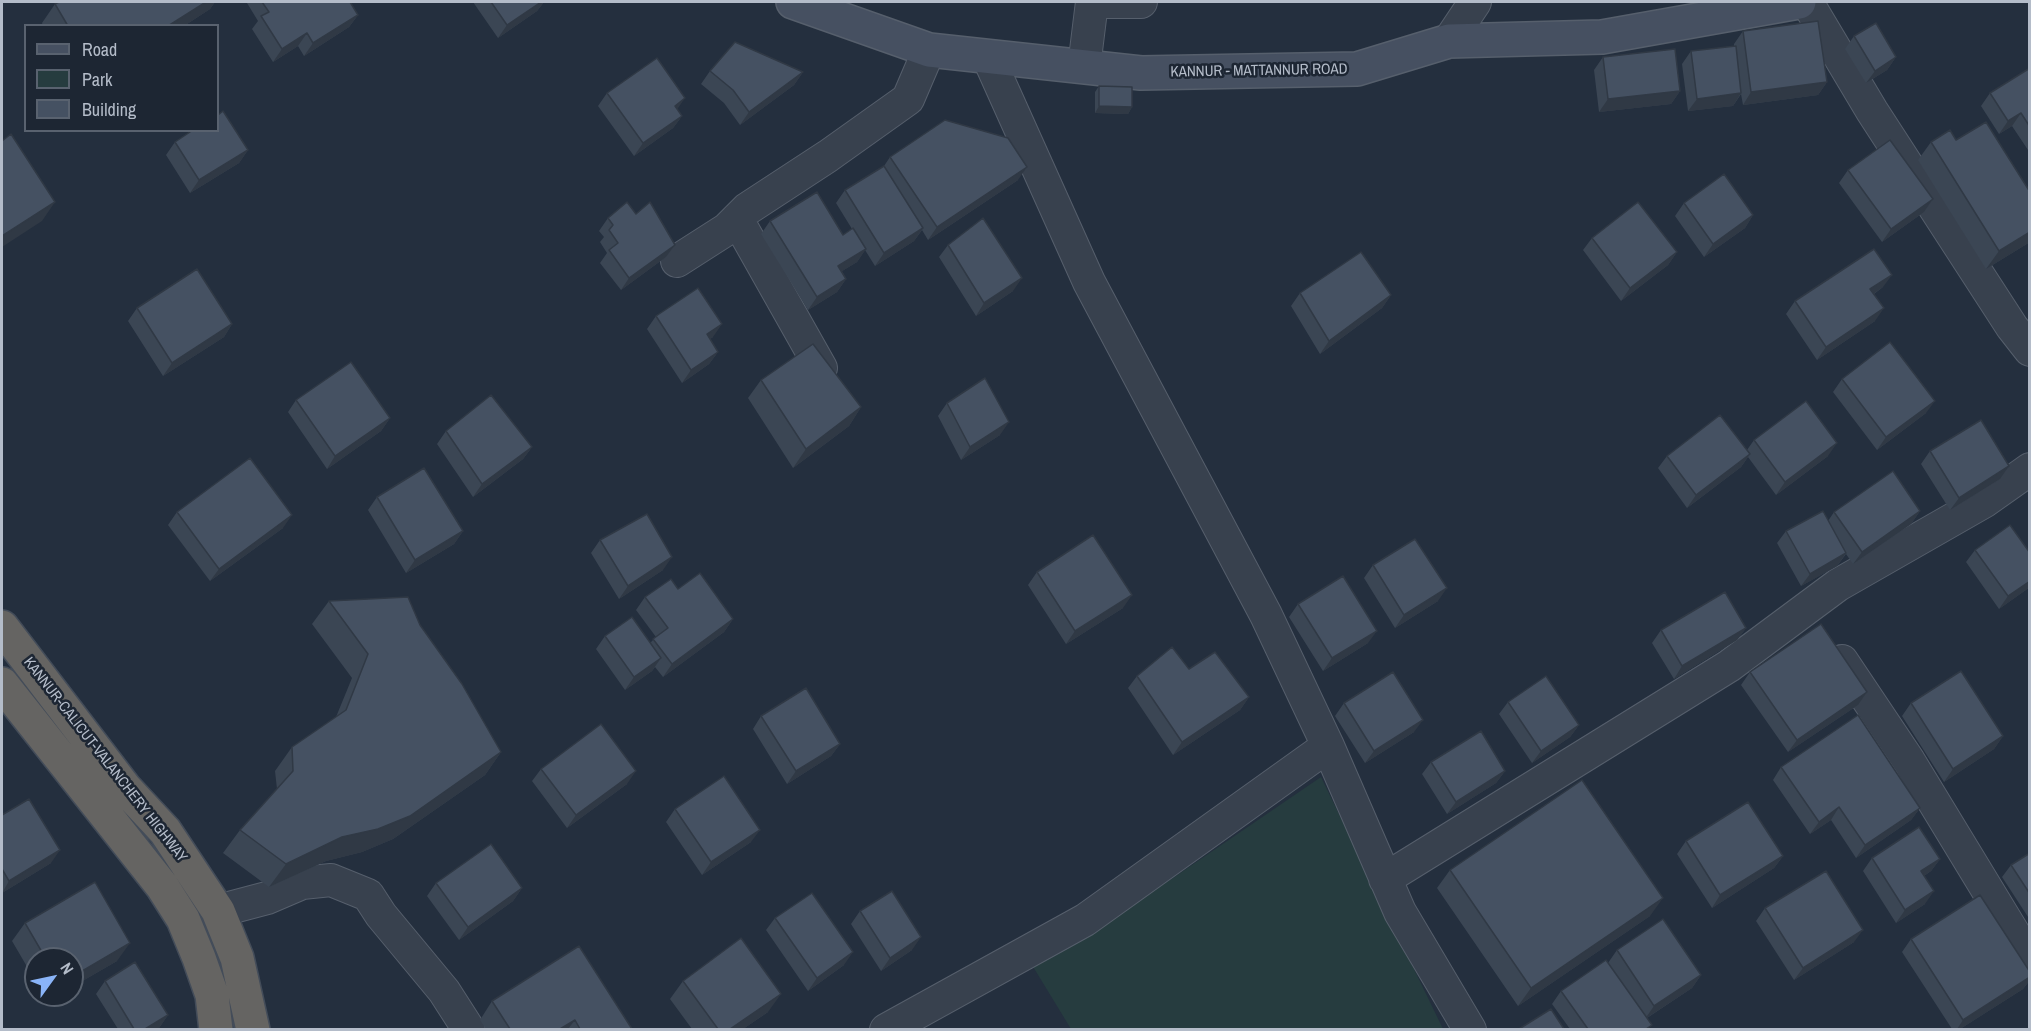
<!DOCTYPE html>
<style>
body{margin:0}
#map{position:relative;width:2031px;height:1031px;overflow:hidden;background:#242f3e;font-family:"Archivo Narrow",sans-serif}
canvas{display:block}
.frame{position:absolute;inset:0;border:3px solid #b4bcc9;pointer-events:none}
.legend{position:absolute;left:24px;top:24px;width:195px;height:108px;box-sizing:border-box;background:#1d2633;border:2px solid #59626f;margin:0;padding:8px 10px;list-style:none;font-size:18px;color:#b4bcc9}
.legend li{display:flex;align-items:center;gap:12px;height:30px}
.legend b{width:30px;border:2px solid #59626f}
.north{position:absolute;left:24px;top:947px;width:60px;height:60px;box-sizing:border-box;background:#1d2633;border:2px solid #59626f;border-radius:50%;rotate:57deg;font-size:16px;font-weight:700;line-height:24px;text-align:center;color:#b4bcc9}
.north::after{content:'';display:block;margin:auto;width:21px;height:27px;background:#8ab4f8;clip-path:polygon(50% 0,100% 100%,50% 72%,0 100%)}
</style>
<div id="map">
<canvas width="2031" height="1031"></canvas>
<div class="frame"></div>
<ul class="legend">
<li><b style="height:8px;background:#465061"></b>Road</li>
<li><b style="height:16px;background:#263c3f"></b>Park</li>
<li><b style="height:16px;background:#455162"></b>Building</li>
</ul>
<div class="north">N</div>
</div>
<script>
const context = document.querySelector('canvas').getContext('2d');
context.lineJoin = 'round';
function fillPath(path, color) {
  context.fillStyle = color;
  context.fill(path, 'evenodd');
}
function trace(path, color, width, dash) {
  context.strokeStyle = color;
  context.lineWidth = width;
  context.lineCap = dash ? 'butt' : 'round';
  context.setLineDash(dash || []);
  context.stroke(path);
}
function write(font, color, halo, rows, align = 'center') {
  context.font = font + ' "Archivo Narrow",sans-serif';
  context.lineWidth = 5;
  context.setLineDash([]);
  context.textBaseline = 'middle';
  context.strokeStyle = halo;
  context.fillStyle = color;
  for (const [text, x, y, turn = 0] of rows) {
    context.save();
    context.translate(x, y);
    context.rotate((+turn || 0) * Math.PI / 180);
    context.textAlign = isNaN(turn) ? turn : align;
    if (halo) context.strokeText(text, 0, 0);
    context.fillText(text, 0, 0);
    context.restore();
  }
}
fillPath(new Path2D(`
 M 1321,777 L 1443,1029 L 1071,1029 L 1032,965 L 1173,878 Z`), '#263c3f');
const minor = new Path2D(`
 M 1092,2 L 1141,2
 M 1807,2 L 1872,111 L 2012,327 L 2030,350
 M 1449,41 L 1475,2
 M 988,57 L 1089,282 L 1266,615 L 1328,746 L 1400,912 L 1470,1030
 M 1084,67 L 1092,2
 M 737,219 L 821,368
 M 677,261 L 727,229 L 747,209 L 828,156 L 908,99 L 929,50
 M 1842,661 L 1909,761 L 2030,960
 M 1385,879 L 1729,666 L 1838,585 L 1985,501 L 2030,469
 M 218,911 L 267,898 L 302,883 L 331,880 L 368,895 L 381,915 L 444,991 L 469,1030
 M 886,1030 L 1085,920 L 1328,746`);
const secondary = new Path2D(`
 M 793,2 L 929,50 L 1141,73 L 1357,69 L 1449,41 L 1602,37 L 1799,2`);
const trunk = new Path2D(`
 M 2,627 L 125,788 L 165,831 L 218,911 L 237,958 L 253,1030
 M 2,684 L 162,886 L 183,919 L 199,958 L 212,995 L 216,1030`);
trace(minor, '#565f6c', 34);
trace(secondary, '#565f6c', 36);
trace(trunk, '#434c59', 36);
trace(minor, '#38414e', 32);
trace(secondary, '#465061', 33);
trace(trunk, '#656462', 33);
fillPath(new Path2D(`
 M 59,2 L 215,2 L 210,9 L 184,26 L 43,26 L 42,23 L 55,4 Z
 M 248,2 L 350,2 L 358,15 L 349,27 L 304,56 L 298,46 L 273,62 L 252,29 L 258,21 L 247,3 Z
 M 473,2 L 544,2 L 537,11 L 498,38 Z
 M 1743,31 L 1827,82 L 1818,95 L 1743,105 L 1741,94 L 1733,106 L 1688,111 L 1682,64 L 1691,51 L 1734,46 L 1734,44 Z
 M 1854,36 L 1896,57 L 1887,70 L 1866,83 L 1845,49 Z
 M 1603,57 L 1680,91 L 1671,104 L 1599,112 L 1594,70 Z
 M 2030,68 L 2030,153 L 2012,126 L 1999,134 L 1981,106 L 1990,93 Z
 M 710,71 L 803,72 L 794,85 L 740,125 L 724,103 L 701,84 Z
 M 1099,86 L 1132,107 L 1128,114 L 1095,113 L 1095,92 Z
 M 607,93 L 677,109 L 682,116 L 673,128 L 634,156 L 598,106 Z
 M 1956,140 L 2030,242 L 1986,269 L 1918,160 L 1931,142 Z
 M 175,142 L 248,150 L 239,163 L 190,193 L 166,155 Z
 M 890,157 L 1018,180 L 928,240 L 922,230 L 914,241 L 875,266 L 865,250 L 857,262 L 842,271 L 846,279 L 837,292 L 808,310 L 761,234 L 770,221 L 843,235 L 852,229 L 836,203 L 845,190 L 884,166 Z
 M 1848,170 L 1933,199 L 1924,212 L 1882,242 L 1839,183 Z
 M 1684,203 L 1753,215 L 1745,228 L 1704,257 L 1675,216 Z
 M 636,214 L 675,245 L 666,257 L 621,290 L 600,263 L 607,253 L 600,242 L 604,237 L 599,231 L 608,218 Z
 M 1592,238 L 1677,252 L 1668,265 L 1621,301 L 1583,250 Z
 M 948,245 L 1013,291 L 976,316 L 939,257 Z
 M 1883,287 L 1874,294 L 1875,321 L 1817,360 L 1786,314 L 1795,301 Z
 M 1300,293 L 1391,295 L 1382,308 L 1320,354 L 1291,306 Z
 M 137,308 L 232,324 L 224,337 L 163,376 L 128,321 Z
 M 656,316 L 713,337 L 710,339 L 718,352 L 709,364 L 682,383 L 647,329 Z
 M 1842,379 L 1926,413 L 1877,450 L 1833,392 Z
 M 761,380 L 861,407 L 849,426 L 793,468 L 748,398 Z
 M 296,400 L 390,418 L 381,431 L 327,469 L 288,412 Z
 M 947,403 L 1000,435 L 961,460 L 938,416 Z
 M 446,431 L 532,447 L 523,459 L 473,497 L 437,444 Z
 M 1754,440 L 1828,456 L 1776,495 L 1748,457 L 1741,467 L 1687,508 L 1658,468 L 1667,456 L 1747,450 Z
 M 1930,451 L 2000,479 L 1950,510 L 1921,464 Z
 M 377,497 L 463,531 L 454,544 L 406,573 L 368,510 Z
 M 1920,511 L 1911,524 L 1853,564 L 1846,554 L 1837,566 L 1801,586 L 1777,543 L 1786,531 L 1828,521 L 1834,512 Z
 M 177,512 L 283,528 L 210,581 L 168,525 Z
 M 600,540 L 663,570 L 619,599 L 591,553 Z
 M 1975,550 L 2030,587 L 1999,609 L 1966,562 Z
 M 1373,565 L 1438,601 L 1395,628 L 1364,578 Z
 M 1037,572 L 1123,608 L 1066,644 L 1028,585 Z
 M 678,589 L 733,619 L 724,632 L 663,677 L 655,667 L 652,671 L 625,690 L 596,649 L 605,636 L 650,643 L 656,637 L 636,610 L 645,597 Z
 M 329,601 L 420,625 L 501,752 L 485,775 L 393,839 L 362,852 L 326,861 L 269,887 L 223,853 L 240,830 L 277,789 L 275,771 L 292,747 L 336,717 L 352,678 L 312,624 Z
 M 1298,604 L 1368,643 L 1323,671 L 1289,617 Z
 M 1746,628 L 1737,640 L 1674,679 L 1652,643 L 1661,630 Z
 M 1189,669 L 1249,697 L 1240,710 L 1173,755 L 1128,688 L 1137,676 Z
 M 1750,672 L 1858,705 L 1788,752 L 1741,685 Z
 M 1508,702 L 1579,725 L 1570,737 L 1532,763 L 1499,714 Z
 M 1344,703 L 1414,732 L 1365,763 L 1335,716 Z
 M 1911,703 L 2003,736 L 1994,749 L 1944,782 L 1902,716 Z
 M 761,716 L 840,744 L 831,756 L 787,784 L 753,729 Z
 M 1431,762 L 1505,771 L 1496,783 L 1447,814 L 1422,774 Z
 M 1781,767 L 1920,808 L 1911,820 L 1856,858 L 1831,820 L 1810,834 L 1773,780 Z
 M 541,769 L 627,784 L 567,828 L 532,781 Z
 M 675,809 L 751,842 L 702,875 L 666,822 Z
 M 2,815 L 51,863 L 2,893 Z
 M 1686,841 L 1783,856 L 1774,868 L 1712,908 L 1677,854 Z
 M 2030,853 L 2030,920 L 2002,877 L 2011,865 Z
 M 1872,858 L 1940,859 L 1931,871 L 1924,876 L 1925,904 L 1896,923 L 1863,871 Z
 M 1450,870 L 1650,916 L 1518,1006 L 1437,888 Z
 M 436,883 L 522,888 L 513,901 L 459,940 L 427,896 Z
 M 1765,908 L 1854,942 L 1794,980 L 1756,921 Z
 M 860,911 L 912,950 L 881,971 L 851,924 Z
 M 775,918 L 844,965 L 808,991 L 766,930 Z
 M 25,923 L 117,961 L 72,987 L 72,959 L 36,959 L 36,982 L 12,941 Z
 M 1911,939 L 2030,972 L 2030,980 L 2023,989 L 1960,1029 L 1952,1029 L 1902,952 Z
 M 1617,950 L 1701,975 L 1692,988 L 1647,1018 L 1649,1029 L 1570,1029 L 1552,1004 L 1561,991 L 1608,963 Z
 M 105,981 L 168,1015 L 159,1028 L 157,1029 L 118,1029 L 96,994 Z
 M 683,981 L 768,1012 L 743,1029 L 692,1029 L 670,999 Z
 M 44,995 L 59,995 L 48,1002 Z
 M 492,1001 L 632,1029 L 486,1029 L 480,1020 Z`), '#3b4654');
fillPath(new Path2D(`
 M 206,2 L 215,2 L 210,9 L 184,26 L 168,26 Z
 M 541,2 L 544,2 L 537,11 L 498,38 L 507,25 Z
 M 358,15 L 349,27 L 304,56 L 313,43 Z
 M 307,33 L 298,46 L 273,62 L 282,49 Z
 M 1896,57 L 1887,70 L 1866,83 L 1875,71 Z
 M 803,72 L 794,85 L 740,125 L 749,112 Z
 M 1827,82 L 1818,95 L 1743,105 L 1751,92 Z
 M 1680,91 L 1671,104 L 1599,112 L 1608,99 Z
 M 1741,93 L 1733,106 L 1688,111 L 1697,99 Z
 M 685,98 L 676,111 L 675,106 Z
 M 1099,106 L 1132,107 L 1128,114 L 1095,113 Z
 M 2021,113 L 2012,126 L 1999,134 L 2008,121 Z
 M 682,116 L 673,128 L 634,156 L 643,143 Z
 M 248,150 L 239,163 L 190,193 L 199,180 Z
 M 1027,167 L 1018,180 L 928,240 L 937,227 Z
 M 1933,199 L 1924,212 L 1882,242 L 1891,229 Z
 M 55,202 L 42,221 L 2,247 L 2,236 Z
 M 1753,215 L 1745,228 L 1704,257 L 1713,244 Z
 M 923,228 L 914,241 L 875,266 L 884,253 Z
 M 2030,232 L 2030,242 L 1986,269 L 1999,251 Z
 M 675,245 L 666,257 L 621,290 L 629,278 Z
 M 866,249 L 857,262 L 829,279 L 838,266 Z
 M 1677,252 L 1668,265 L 1621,301 L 1630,288 Z
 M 1892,275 L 1883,287 L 1862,302 L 1870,289 Z
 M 1022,278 L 1013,291 L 976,316 L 984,303 Z
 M 846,279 L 837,292 L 808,310 L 817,297 Z
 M 1391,295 L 1382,308 L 1320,354 L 1329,341 Z
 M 1884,308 L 1875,321 L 1817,360 L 1826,347 Z
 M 232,324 L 224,337 L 163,376 L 172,363 Z
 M 722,324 L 713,337 L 698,347 L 707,334 Z
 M 718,352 L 709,364 L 682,383 L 691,370 Z
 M 1935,401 L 1926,413 L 1877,450 L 1886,437 Z
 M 861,407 L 849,426 L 793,468 L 806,449 Z
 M 390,418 L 381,431 L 327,469 L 335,456 Z
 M 1009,422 L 1000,435 L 961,460 L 970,447 Z
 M 1837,443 L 1828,456 L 1776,495 L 1785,482 Z
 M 532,447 L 523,459 L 473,497 L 482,484 Z
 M 1750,454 L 1741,467 L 1687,508 L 1696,495 Z
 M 2009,466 L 2000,479 L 1950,510 L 1959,498 Z
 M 1920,511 L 1911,524 L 1853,564 L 1862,552 Z
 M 292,515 L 283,528 L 210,581 L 219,569 Z
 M 463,531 L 454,544 L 406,573 L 415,560 Z
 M 1846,553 L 1837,566 L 1801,586 L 1810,574 Z
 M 672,557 L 663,570 L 619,599 L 628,586 Z
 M 2030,581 L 2030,587 L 1999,609 L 2008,596 Z
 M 1447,588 L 1438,601 L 1395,628 L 1404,615 Z
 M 1132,595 L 1123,608 L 1066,644 L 1075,631 Z
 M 733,619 L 724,632 L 663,677 L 672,664 Z
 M 1746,628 L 1737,640 L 1674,679 L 1682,666 Z
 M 1377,631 L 1368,643 L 1323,671 L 1332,658 Z
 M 661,658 L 652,671 L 625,690 L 634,677 Z
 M 1867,692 L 1858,705 L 1788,752 L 1797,740 Z
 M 1249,697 L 1240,710 L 1173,755 L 1182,742 Z
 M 1423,720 L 1414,732 L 1365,763 L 1374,751 Z
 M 1579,725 L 1570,737 L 1532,763 L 1541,751 Z
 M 2003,736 L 1994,749 L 1944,782 L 1953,769 Z
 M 840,744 L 831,756 L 787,784 L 796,771 Z
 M 501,752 L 485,775 L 393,839 L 362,852 L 326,861 L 269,887 L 286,864 Z
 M 636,771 L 627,784 L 567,828 L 576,815 Z
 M 1505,771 L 1496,783 L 1447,814 L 1456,802 Z
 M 1839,807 L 1831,820 L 1810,834 L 1819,822 Z
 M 1920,808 L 1911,820 L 1856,858 L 1865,845 Z
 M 760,830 L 751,842 L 702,875 L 711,862 Z
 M 60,850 L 51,863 L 2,893 L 9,881 Z
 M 1783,856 L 1774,868 L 1712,908 L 1720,895 Z
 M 1940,859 L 1931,871 L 1912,884 L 1921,871 Z
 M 522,888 L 513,901 L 459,940 L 468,927 Z
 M 1934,891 L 1925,904 L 1896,923 L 1905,910 Z
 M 1663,898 L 1650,916 L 1518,1006 L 1531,988 Z
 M 1863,930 L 1854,942 L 1794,980 L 1803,968 Z
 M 921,937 L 912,950 L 881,971 L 890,958 Z
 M 130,943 L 117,961 L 72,987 L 72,977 Z
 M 853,952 L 844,965 L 808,991 L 817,978 Z
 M 1701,975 L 1692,988 L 1645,1019 L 1654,1006 Z
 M 2030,977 L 2030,980 L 2023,989 L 1960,1029 L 1957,1029 L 1963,1020 Z
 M 781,994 L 768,1012 L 743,1029 L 730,1029 Z
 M 52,995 L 59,995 L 48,1002 Z
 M 168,1015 L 159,1028 L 157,1029 L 145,1029 Z
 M 575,1020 L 568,1029 L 560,1029 Z`), '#303945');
const building = new Path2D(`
 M 59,2 L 206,2 L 168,26 L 68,26 L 55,4 Z
 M 262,2 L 350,2 L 358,15 L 313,43 L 307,33 L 282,49 L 261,16 L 269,12 Z
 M 491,2 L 541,2 L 507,25 Z
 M 1818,21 L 1827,82 L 1751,92 L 1743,31 Z
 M 1876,23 L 1896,57 L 1875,71 L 1854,36 Z
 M 735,42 L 803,72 L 749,112 L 733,90 L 710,71 Z
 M 1736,46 L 1741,93 L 1697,99 L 1691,51 Z
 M 1675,49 L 1680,91 L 1608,99 L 1603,57 Z
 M 657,58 L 685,98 L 675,106 L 682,116 L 643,143 L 607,93 Z
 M 2030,68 L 2030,127 L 2021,113 L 2008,121 L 1990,93 Z
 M 1099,86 L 1132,87 L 1132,107 L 1099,106 Z
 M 223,111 L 248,150 L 199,180 L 175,142 L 193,130 L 218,130 L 218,115 Z
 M 945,120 L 1008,138 L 1027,167 L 937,227 L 890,157 Z
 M 1986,122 L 2030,192 L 2030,232 L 1999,251 L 1931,142 L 1950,130 L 1956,140 Z
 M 11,134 L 55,202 L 2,236 L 2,141 Z
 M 1890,140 L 1933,199 L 1891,229 L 1848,170 Z
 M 884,166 L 923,228 L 884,253 L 845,190 Z
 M 1724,174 L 1753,215 L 1713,244 L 1684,203 Z
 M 817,192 L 843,235 L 853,228 L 866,249 L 838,266 L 846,279 L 817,297 L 770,221 Z
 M 627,202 L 636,214 L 650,202 L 675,245 L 629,278 L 609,250 L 618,243 L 609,230 L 613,225 L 608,218 Z
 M 1638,202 L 1677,252 L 1630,288 L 1592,238 Z
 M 983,218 L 1022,278 L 984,303 L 948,245 Z
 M 1874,249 L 1892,275 L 1870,289 L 1884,308 L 1826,347 L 1795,301 Z
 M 1361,252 L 1391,295 L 1329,341 L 1300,293 Z
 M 197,269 L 232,324 L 172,363 L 137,308 Z
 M 698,288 L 722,324 L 707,334 L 718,352 L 691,370 L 656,316 Z
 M 1890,342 L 1935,401 L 1886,437 L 1842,379 Z
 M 813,344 L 861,407 L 806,449 L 761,380 Z
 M 351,362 L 390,418 L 335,456 L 296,400 Z
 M 985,378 L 1009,422 L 970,447 L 947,403 Z
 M 491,395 L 532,447 L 482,484 L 446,431 Z
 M 1806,401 L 1837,443 L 1785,482 L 1754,440 Z
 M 1720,415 L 1750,454 L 1696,495 L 1667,456 Z
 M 1981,420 L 2009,466 L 1959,498 L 1930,451 Z
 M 250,458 L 292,515 L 219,569 L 177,512 Z
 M 424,468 L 463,531 L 415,560 L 377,497 Z
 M 1893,471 L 1920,511 L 1862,552 L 1834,512 Z
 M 1823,511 L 1846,553 L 1810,574 L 1786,531 Z
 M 647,514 L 672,557 L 628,586 L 600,540 Z
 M 2010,525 L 2030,553 L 2030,581 L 2008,596 L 1975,550 Z
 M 1093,535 L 1132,595 L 1075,631 L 1037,572 Z
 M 1415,539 L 1447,588 L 1404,615 L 1373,565 Z
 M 700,573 L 733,619 L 672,664 L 653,639 L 668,628 L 645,597 L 671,579 L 678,589 Z
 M 1343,576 L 1377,631 L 1332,658 L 1298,604 Z
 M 1725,592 L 1746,628 L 1682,666 L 1661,630 Z
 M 408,597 L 420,625 L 462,684 L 501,752 L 410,816 L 378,829 L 342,837 L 286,864 L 240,830 L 293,771 L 292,747 L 346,710 L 368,654 L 329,601 Z
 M 632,617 L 661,658 L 634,677 L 605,636 Z
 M 1821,624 L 1867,692 L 1797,740 L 1750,672 Z
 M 1172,647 L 1189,669 L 1215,652 L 1249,697 L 1182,742 L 1137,676 Z
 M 1961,671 L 2003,736 L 1953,769 L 1911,703 Z
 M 1393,672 L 1423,720 L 1374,751 L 1344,703 Z
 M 1546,676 L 1579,725 L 1541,751 L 1508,702 Z
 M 806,688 L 840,744 L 796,771 L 761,716 Z
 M 1858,715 L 1920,808 L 1865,845 L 1839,807 L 1819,822 L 1781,767 Z
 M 601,724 L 636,771 L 576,815 L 541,769 Z
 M 1481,731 L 1505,771 L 1456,802 L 1431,762 Z
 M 724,776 L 760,830 L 711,862 L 675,809 Z
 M 1582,780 L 1663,898 L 1531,988 L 1450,870 Z
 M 29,799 L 60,850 L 9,881 L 2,869 L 2,815 Z
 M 1748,802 L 1783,856 L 1720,895 L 1686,841 Z
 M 1919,827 L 1940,859 L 1921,871 L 1934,891 L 1905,910 L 1872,858 Z
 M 491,844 L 522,888 L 468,927 L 436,883 Z
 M 2030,853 L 2030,894 L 2011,865 Z
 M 1826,871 L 1863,930 L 1803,968 L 1765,908 Z
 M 95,882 L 130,943 L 72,977 L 72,959 L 46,959 L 25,923 Z
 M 892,891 L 921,937 L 890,958 L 860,911 Z
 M 812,893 L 853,952 L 817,978 L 775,918 Z
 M 1980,895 L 2030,972 L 2030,977 L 1963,1020 L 1911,939 Z
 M 1663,919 L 1701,975 L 1654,1006 L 1617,950 Z
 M 741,938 L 781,994 L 730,1029 L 718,1029 L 683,981 Z
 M 579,946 L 632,1029 L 580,1029 L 575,1020 L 560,1029 L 510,1029 L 492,1001 Z
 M 1606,960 L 1652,1025 L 1646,1029 L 1588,1029 L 1561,991 Z
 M 135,962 L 168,1015 L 145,1029 L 134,1029 L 105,981 Z
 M 1551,1009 L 1564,1029 L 1519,1029 Z`);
fillPath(building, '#455162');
trace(building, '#303945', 1.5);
write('15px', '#b4bcc9', '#1d2633', [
 ["KANNUR - MATTANNUR ROAD",1259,71,-1],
 ["KANNUR-CALICUT-VALANCHERY HIGHWAY",105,760,52]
]);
</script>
